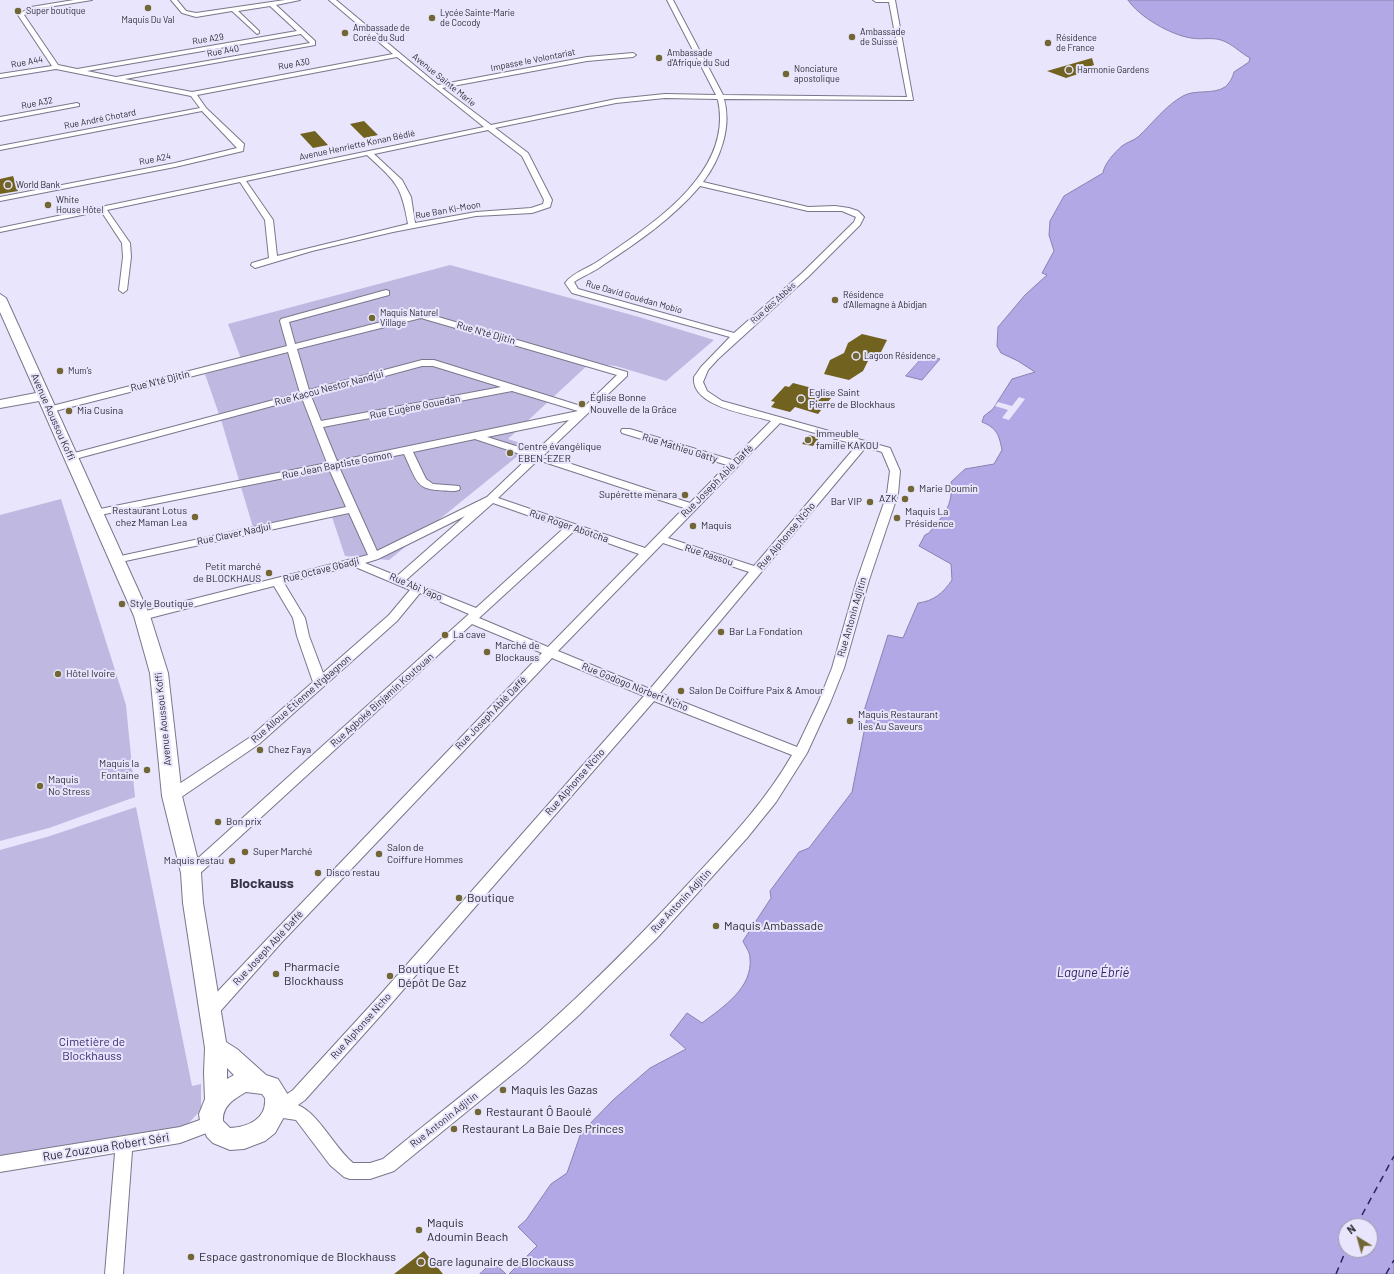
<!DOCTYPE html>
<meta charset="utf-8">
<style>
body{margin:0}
#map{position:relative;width:1394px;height:1274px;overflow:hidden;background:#e8e5fc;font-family:Barlow,sans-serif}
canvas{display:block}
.north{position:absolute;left:1338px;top:1218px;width:40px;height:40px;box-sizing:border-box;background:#e8e5fc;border:1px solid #9d9bac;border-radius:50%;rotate:323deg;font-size:11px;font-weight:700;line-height:16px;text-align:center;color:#2c2b34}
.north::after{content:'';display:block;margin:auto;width:14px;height:18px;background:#726734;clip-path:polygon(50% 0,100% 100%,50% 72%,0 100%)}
</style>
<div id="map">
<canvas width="1394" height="1274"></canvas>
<div class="north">N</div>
</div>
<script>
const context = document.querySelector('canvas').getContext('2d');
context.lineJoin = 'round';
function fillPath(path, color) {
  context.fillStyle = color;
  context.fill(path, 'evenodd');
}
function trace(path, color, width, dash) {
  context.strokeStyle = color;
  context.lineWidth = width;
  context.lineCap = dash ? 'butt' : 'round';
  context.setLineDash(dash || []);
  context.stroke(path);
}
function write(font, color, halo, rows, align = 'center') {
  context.font = font + ' Barlow,sans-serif';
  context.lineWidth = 4;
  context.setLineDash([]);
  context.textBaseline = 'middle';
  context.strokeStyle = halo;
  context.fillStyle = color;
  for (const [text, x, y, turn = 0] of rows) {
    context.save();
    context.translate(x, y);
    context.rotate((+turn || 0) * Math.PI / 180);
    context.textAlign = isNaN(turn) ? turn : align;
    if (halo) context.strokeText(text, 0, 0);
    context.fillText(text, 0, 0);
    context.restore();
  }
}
fillPath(new Path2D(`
 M 450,265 L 639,317 L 714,340 L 666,381 L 616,366 L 590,363 L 508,439 L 530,446 L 389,560 L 345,556 L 332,517 L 255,534 L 222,423 L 205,374 L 243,364 L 228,324 Z
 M 61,499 L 126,705 L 135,797 L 49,828 L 0,841 L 0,515 Z
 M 136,807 L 192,1086 L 201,1084 L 201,1110 L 185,1127 L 0,1156 L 0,850 L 50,836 Z`), '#bfb9e2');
const water = new Path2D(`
 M 1128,0 L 1394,0 L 1394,1274 L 509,1274 L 537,1246 L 518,1227 L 526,1220 L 551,1184 L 567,1173 L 581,1133 L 613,1100 L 650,1068 L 686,1049 L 670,1035 L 687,1013 L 702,1023 C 723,1007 753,988 750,958 C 750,952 745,946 743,941 L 771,898 L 770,891 L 799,852 L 809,848 L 852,792 L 867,717 L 864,711 L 888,635 L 903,638 L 918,603 C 934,601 943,593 952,580 L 951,564 L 919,546 L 925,535 L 929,533 C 944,514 953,507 951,482 L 965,469 L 994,464 L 1002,450 C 999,435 997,428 982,422 L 984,416 L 993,409 L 1012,379 L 1035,372 L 1018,361 L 1001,353 L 997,346 L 998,327 L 1025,295 L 1047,275 L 1042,273 L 1054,251 L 1049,235 L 1050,221 L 1064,196 L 1103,173 C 1104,164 1115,152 1122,146 C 1127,142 1133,141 1138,137 C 1153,123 1165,106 1183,96 C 1195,89 1213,95 1225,87 C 1229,84 1233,77 1234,72 L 1249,62 L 1250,58 C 1239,52 1233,44 1221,40 C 1211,37 1201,40 1191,38 C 1171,35 1139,17 1128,0 ZM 1346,1226 L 1370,1226 L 1370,1250 L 1346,1250 Z
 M 925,355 L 940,359 L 922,380 L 906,376 Z
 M 493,1262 L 506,1274 L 480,1274 Z`);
fillPath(water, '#b1a8e5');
trace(water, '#8982b0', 1);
fillPath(new Path2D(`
 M 1019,397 L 1025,399 L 1009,420 L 1002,418 L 1008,410 L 995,406 L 998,402 L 1012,406 Z`), '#e8e5fc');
trace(new Path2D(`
 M 1356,1226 L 1394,1156
 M 1336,1274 L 1346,1250
 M 1386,1274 L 1394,1260`), '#331e65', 1.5, [7, 5.5]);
fillPath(new Path2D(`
 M 1092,58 L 1094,65 L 1078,71 L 1081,73 L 1066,78 L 1047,71 Z
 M 364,121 L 378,135 L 364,138 L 350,124 Z
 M 315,131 L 328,145 L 313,148 L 300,134 Z
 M 13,176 L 18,191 L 0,194 L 0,179 Z
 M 862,334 L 887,340 L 881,352 L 869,359 L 863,371 L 849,380 L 824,374 L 830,360 L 844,353 L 848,343 Z
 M 793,383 L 812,388 L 808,392 L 831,398 L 818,414 L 795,407 L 790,412 L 771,407 L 775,402 L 771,401 L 785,386 L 789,387 Z
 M 809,435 L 819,438 L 813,446 L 802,444 Z
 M 424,1251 L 443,1274 L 394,1274 Z`), '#71631f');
const street = new Path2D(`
 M 74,0 L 92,0 L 42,8 L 24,15 L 58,65 L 77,69 L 297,31 L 270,6 L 238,11 L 259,31 L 259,33 L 257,34 L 232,11 L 196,17 L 182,13 L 171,0 L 177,0 L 186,11 L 196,13 L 285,0 L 300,0 L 276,5 L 315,41 L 315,45 L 125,79 L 192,92 L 393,54 L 329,0 L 336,0 L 438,85 L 587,57 L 633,53 L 636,55 L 633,57 L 587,61 L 442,88 L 491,125 L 616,99 L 665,94 L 716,95 L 667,0 L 673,0 L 723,95 L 907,97 L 889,2 L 876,2 L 873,0 L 895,0 L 913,100 L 724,99 C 732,127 720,160 703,182 L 808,207 L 835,206 L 849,208 L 858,211 L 864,217 L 860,225 L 808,277 L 718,359 L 708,370 L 703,382 L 707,391 L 722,401 L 890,448 L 900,471 L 898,494 L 869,580 L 844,668 L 830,703 L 807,753 L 776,802 L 747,838 L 657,938 L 579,1015 L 525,1064 L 394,1171 L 370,1179 L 350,1179 L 344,1177 L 330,1165 L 296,1120 L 270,1116 L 268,1111 L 270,1106 L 293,1090 L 380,995 L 644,696 L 552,658 L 281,943 L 216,1016 L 210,1018 L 204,1016 L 202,1011 L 204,1006 L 271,935 L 542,653 L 472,624 L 196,877 L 191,879 L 186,877 L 184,873 L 186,869 L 469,614 L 420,593 L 397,621 L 259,744 L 177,800 L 172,801 L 167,800 L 165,796 L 167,792 L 249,738 L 313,682 L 297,636 L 293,618 L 274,586 L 142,620 L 136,616 L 138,613 L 368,555 L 349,513 L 116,563 L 110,560 L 116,557 L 346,507 L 329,469 L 95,516 L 90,513 L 95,510 L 327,463 L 302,398 L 75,459 L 71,460 L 66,457 L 67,455 L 300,393 L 288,352 L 51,412 L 46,409 L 48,407 L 287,346 L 280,321 L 281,319 L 386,290 L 389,291 L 389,295 L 289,322 L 295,344 L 421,312 L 627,372 L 627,376 L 544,455 L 690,503 L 727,465 L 622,433 L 621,431 L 622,429 L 630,429 L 732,460 L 771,421 C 749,414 691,407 694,377 L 701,367 L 730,337 L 572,293 L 565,283 C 573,272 589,268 600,260 C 651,225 734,173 718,100 L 717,99 L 665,98 L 616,103 L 495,128 L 528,153 L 552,200 L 550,207 L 532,213 L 476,216 L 393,232 L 312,251 L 255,268 L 251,265 L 252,263 L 269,258 L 265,220 L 240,182 L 107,210 L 130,243 L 131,257 L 127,290 L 123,293 L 119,290 L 123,257 L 122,243 L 101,211 L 0,232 L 0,228 L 484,127 L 397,57 L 197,95 L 206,108 L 244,144 L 243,151 L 175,167 L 0,201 L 0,197 L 175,163 L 237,148 L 202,111 L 0,150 L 0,146 L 200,108 L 191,96 L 56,69 L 0,78 L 0,74 L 52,66 L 18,15 L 19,14 L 31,7 ZM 301,34 L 310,43 L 116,77 L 87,71 ZM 488,130 L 522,156 L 544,200 L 543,204 L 531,208 L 476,212 L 415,223 L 411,197 L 402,180 L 374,154 ZM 367,155 C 396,182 401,184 408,224 L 277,256 L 273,220 L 246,181 ZM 700,186 L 808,211 L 842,211 L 856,217 L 854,222 L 802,273 L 734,333 L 578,289 L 574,282 C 583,276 594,272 603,265 C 638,242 673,218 700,186 ZM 421,318 L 617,375 L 584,407 L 434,360 L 422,360 L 309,390 L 297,349 ZM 422,366 L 433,366 L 501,387 L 321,421 L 311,396 ZM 512,391 L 578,411 L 337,461 L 323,427 ZM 569,420 L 535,452 L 487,437 ZM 780,423 L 857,445 L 754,566 L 668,538 ZM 475,439 L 529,457 L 487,497 L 377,551 L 339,467 L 404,454 C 420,488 416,490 455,491 L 459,490 L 460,488 L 459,486 L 433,484 L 426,479 L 413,452 ZM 866,447 L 882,452 L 890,471 L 887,494 L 857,580 L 832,668 L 818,703 L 797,747 L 660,693 ZM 538,460 L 684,508 L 645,548 L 498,498 ZM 493,503 L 564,528 L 476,608 L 406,580 ZM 465,516 L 397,576 L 365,563 L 378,559 ZM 574,531 L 639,554 L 548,647 L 479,618 ZM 663,543 L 749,572 L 650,689 L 558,651 ZM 353,566 L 410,590 L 389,615 L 323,673 L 309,636 L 305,618 L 284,583 ZM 654,701 L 792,755 C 764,804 726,843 688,884 C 641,935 592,985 540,1031 C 489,1075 435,1116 383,1159 L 370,1163 L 353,1163 C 334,1147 319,1114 298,1105 L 305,1100 L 390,1005 Z
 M 77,103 L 79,104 L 79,106 L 0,121 L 0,117 Z
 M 211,1116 L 217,1119 L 219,1124 L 217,1129 L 180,1143 L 132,1151 L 123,1274 L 105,1274 L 115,1153 L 0,1172 L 0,1156 L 180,1127 Z`);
const secondary = new Path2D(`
 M 0,294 L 6,298 L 150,616 L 168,673 L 182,796 L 201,873 L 203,903 L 226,1042 L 237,1049 L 266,1075 L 278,1079 L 288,1095 L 289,1104 L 285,1115 L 275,1133 L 265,1141 L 244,1149 L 230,1150 L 213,1143 L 207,1137 L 200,1121 L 199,1114 L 205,1099 L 204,1073 L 205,1048 L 183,903 L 181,873 L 162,796 L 150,673 L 134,616 L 39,401 L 0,408 L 0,400 L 36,393 L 0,312 ZM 227,1068 L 234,1075 L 227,1079 ZM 246,1092 L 262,1094 L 265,1098 C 267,1119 248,1127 230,1128 L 223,1121 C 222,1106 234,1099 246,1092 Z`);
trace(street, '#7a778b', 2);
trace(secondary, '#7a778b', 2);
fillPath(street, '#fff');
fillPath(secondary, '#fff');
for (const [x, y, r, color] of [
 [148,8,4,"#726734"],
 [18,11,4,"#726734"],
 [432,18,4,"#726734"],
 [345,33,4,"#726734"],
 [852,37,4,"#726734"],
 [1048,43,4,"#726734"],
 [659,58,4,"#726734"],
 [1069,70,4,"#726734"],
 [786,74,4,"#726734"],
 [8,185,4,"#726734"],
 [48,205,4,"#726734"],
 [835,300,4,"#726734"],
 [372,318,4,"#726734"],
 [856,356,4,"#726734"],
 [60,371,4,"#726734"],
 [801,399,4,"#726734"],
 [582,404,4,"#726734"],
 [69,411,4,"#726734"],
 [808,440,4,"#726734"],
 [510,453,4,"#726734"],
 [911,489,4,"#726734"],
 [685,495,4,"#726734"],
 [905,499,4,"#726734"],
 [870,502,4,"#726734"],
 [195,517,4,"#726734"],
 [897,518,4,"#726734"],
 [693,526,4,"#726734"],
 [269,573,4,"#726734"],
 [122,604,4,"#726734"],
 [721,632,4,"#726734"],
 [445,635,4,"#726734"],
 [487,652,4,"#726734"],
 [58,674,4,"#726734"],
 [681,691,4,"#726734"],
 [850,721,4,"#726734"],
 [260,750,4,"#726734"],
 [147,770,4,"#726734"],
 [40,786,4,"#726734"],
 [218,822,4,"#726734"],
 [245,852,4,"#726734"],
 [379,854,4,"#726734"],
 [232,861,4,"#726734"],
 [318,873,4,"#726734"],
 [459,898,4,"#726734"],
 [716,926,4,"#726734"],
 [276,974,4,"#726734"],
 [390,976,4,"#726734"],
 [503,1090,4,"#726734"],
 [478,1112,4,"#726734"],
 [454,1129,4,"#726734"],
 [419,1230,4,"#726734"],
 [191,1257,4,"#726734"],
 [421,1262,4,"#726734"]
]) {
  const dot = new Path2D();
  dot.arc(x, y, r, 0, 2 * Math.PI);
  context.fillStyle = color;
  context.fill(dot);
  trace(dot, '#e8e5fc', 1.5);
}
write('9px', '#2c2b34', '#e8e5fc', [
 ["Super boutique",26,11],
 ["Lycée Sainte-Marie",440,13],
 ["de Cocody",440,23],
 ["Maquis Du Val",148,20,"center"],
 ["Ambassade de",353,28],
 ["Corée du Sud",353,38],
 ["Ambassade",860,32],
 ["de Suisse",860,42],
 ["Résidence",1056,38],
 ["de France",1056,48],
 ["Ambassade",667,53],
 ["d'Afrique du Sud",667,63],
 ["Nonciature",794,69],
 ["apostolique",794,79],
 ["Harmonie Gardens",1077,70],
 ["World Bank",16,185],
 ["White",56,200],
 ["House Hôtel",56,210],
 ["Résidence",843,295],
 ["d’Allemagne à Abidjan",843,305],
 ["Maquis Naturel",380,313],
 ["Village",380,323],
 ["Lagoon Résidence",864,356],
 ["Mum’s",68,371]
], 'left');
write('9px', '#2c2b34', '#e8e5fc', [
 ["Rue A29",208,39,-9],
 ["Rue A40",223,51,-10],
 ["Impasse le Volontariat",533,60,-11],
 ["Rue A44",27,62,-10],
 ["Rue A30",294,64,-10],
 ["Avenue Sainte Marie",444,80,39],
 ["Rue A32",37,103,-11],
 ["Rue André Chotard",100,119,-11],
 ["Avenue Henriette Konan Bédié",357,145,-12],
 ["Rue A24",155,159,-11],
 ["Rue Ban Ki-Moon",448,210,-10],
 ["Rue David Gouédan Mobio",634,297,16],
 ["Rue des Abbés",773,303,-42]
]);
write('10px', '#2c2b34', '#e8e5fc', [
 ["Rue N'té Djitin",486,333,16],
 ["Rue N'té Djitin",160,381,-14],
 ["Rue Kacou Nestor Nandjui",329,388,-15],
 ["Rue Eugène Gouedan",415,407,-11],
 ["Avenue Aoussou Koffi",53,417,66],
 ["Rue Mathieu Gatty",680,448,17],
 ["Rue Jean Baptiste Gomon",337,465,-11],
 ["Rue Joseph Ablé Daffé",717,481,-45],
 ["Rue Roger Abotcha",569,526,19],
 ["Rue Claver Nadjui",234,534,-12],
 ["Rue Alphonse N'cho",786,536,-50],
 ["Rue Rassou",709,555,18],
 ["Rue Octave Gbadji",321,570,-14],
 ["Rue Abi Yapo",416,587,23],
 ["Rue Antonin Adjitin",852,617,-74],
 ["Rue Godogo Norbert N'cho",635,687,22],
 ["Rue Alloue Étienne N'gbagnon",301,699,-41],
 ["Rue Agboké Binjamin Koutouan",382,700,-42],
 ["Rue Joseph Ablé Daffé",491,713,-46],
 ["Avenue Aoussou Koffi",163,719,-96],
 ["Rue Alphonse N'cho",575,782,-49],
 ["Rue Antonin Adjitin",681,901,-47],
 ["Rue Joseph Ablé Daffé",268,948,-47],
 ["Rue Alphonse N'cho",361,1026,-48],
 ["Rue Antonin Adjitin",444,1120,-38]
]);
write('10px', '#2c2b34', '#e8e5fc', [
 ["Eglise Saint",809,393],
 ["Pierre de Blockhaus",809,405],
 ["Église Bonne",590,398],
 ["Nouvelle de la Grâce",590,410],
 ["Mia Cusina",77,411],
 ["Immeuble",816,434],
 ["famille KAKOU",816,446],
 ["Centre évangélique",518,447],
 ["EBEN-EZER",518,459],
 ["Marie Doumin",919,489],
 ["Supérette menara",677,495,"right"],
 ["AZK",897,499,"right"],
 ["Bar VIP",862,502,"right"],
 ["Restaurant Lotus",187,511,"right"],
 ["chez Maman Lea",187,523,"right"],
 ["Maquis La",905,512],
 ["Présidence",905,524],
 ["Maquis",701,526],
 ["Petit marché",261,567,"right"],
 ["de BLOCKHAUS",261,579,"right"],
 ["Style Boutique",130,604],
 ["Bar La Fondation",729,632],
 ["La cave",453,635],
 ["Marché de",495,646],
 ["Blockauss",495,658],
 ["Hôtel Ivoire",66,674],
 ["Salon De Coiffure Paix & Amour",689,691],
 ["Maquis Restaurant",858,715],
 ["Îles Au Saveurs",858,727],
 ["Chez Faya",268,750],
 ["Maquis la",139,764,"right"],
 ["Fontaine",139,776,"right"],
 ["Maquis",48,780],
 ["No Stress",48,792],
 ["Bon prix",226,822],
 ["Salon de",387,848],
 ["Coiffure Hommes",387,860],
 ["Super Marché",253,852],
 ["Maquis restau",224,861,"right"],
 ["Disco restau",326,873]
], 'left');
write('12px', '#2c2b34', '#e8e5fc', [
 ["Boutique",467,898],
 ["Maquis Ambassade",724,926],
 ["Pharmacie",284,967],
 ["Blockhauss",284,981],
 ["Boutique Et",398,969],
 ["Dépôt De Gaz",398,983],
 ["Maquis les Gazas",511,1090],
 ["Restaurant Ô Baoulé",486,1112],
 ["Restaurant La Baie Des Princes",462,1129],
 ["Maquis",427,1223],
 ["Adoumin Beach",427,1237],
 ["Espace gastronomique de Blockhauss",199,1257],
 ["Gare lagunaire de Blockauss",429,1262]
], 'left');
write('12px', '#3d2a71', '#e8e5fc', [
 ["Cimetière de",92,1042],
 ["Blockhauss",92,1056]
]);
write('12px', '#2c2b34', '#e8e5fc', [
 ["Rue Zouzoua Robert Séri",106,1147,-9]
]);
write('italic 13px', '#331e65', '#e8e5fc', [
 ["Lagune Ébrié",1093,973]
]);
write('bold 14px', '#353344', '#e8e5fc', [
 ["Blockauss",262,883]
]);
</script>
